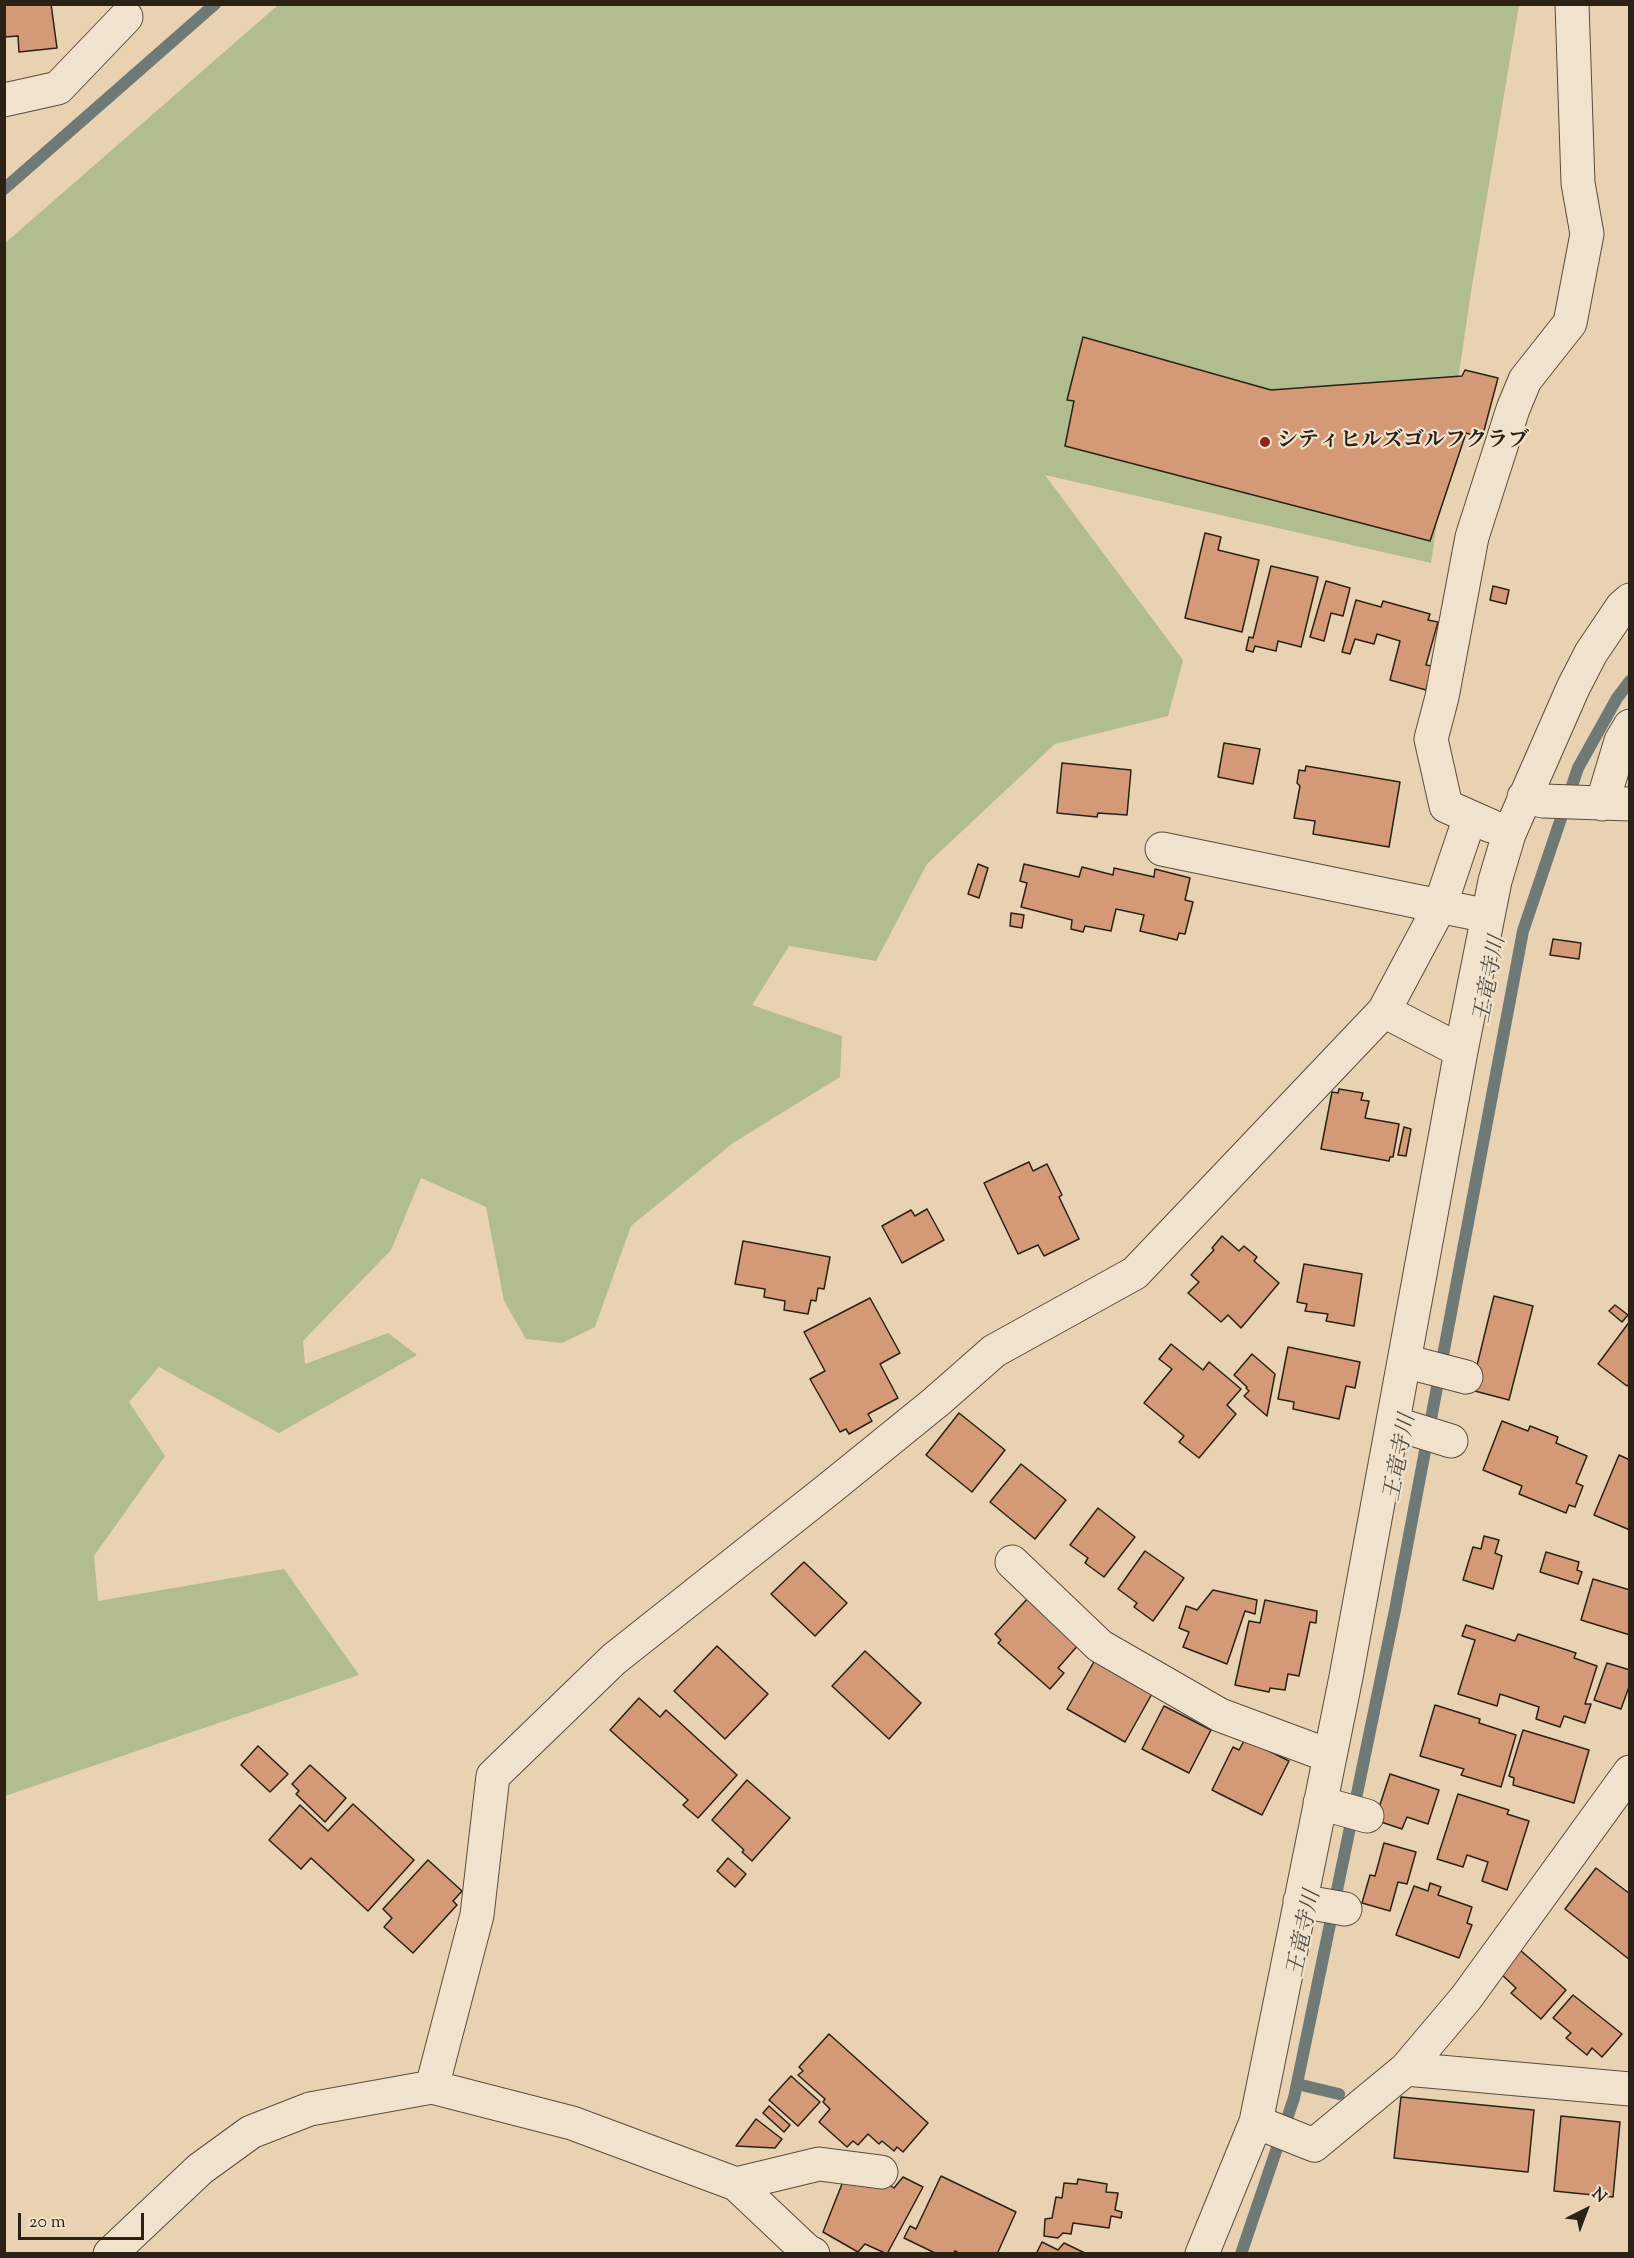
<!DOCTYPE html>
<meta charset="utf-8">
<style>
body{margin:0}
#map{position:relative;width:1634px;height:2258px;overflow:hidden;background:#e8d2b1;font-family:"Sorts Mill Goudy",serif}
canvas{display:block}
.frame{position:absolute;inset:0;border:6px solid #2b2115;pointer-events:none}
.north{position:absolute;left:1556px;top:2180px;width:60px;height:60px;-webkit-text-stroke:4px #f0e2cc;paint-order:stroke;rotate:42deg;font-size:16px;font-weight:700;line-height:24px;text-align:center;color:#2b2115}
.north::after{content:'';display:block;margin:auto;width:21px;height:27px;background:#2b2115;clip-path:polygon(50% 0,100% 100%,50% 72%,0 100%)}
.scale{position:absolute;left:18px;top:2213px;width:126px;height:27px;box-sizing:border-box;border:3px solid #2b2115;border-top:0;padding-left:8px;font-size:18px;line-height:21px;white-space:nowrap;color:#2b2115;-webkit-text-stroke:4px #f0e2cc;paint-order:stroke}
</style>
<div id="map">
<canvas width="1634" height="2258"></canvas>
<div class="frame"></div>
<div class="north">N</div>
<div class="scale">20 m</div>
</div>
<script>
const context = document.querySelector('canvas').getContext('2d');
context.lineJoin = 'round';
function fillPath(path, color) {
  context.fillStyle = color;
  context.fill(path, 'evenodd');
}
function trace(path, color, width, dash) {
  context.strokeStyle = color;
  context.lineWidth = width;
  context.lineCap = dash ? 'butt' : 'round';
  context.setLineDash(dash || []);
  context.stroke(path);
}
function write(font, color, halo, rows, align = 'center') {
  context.font = font + ' "Sorts Mill Goudy","Noto Serif JP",serif';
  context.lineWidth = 4.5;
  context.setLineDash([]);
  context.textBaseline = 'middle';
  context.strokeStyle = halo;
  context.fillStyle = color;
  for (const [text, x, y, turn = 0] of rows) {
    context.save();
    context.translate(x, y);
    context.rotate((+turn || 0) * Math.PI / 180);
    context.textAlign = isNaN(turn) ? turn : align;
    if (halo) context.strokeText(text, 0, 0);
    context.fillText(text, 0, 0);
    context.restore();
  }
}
fillPath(new Path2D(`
 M 278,5 L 1519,5 L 1471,292 L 1431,563 L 1045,475 L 1183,660 L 1168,716 L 1055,744 L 927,864 L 876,961 L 789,946 L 752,1005 L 842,1036 L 840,1077 L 733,1143 L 631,1226 L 595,1327 L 562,1343 L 526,1339 L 504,1301 L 486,1207 L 421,1178 L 391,1250 L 303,1341 L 305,1364 L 388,1333 L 417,1355 L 279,1433 L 159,1367 L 129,1402 L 165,1456 L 94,1556 L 98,1601 L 284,1569 L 359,1675 L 5,1796 L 4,244 Z`), '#b2bd8f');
trace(new Path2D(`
 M 4,189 L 215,4
 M 1297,2084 L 1339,2094
 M 1241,2254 L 1294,2098 L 1395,1610 L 1523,931 L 1578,768 L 1617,698 L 1630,681`), '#6f7a76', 12);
const building = new Path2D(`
 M 4,4 L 51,4 L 57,48 L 19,52 L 18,36 L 4,37 Z
 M 1083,337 L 1271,390 L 1462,376 L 1465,370 L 1498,378 L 1482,438 L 1466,433 L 1430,541 L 1065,446 L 1074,401 L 1067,400 Z
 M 1205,533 L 1221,537 L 1218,550 L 1259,560 L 1242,632 L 1185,618 Z
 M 1271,566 L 1318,577 L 1301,647 L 1278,641 L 1276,651 L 1255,646 L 1253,652 L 1246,650 L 1249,637 L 1253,638 Z
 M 1326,581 L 1350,588 L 1343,616 L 1331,613 L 1324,641 L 1310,637 Z
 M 1493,586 L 1509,590 L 1506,604 L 1490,600 Z
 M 1356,600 L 1381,607 L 1383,601 L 1430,614 L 1428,620 L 1438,622 L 1426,665 L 1432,666 L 1426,690 L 1390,680 L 1400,641 L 1377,634 L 1374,644 L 1355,639 L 1350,654 L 1342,652 Z
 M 1224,743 L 1260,749 L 1253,784 L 1218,777 Z
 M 1062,763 L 1131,770 L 1127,815 L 1098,813 L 1097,817 L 1057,813 Z
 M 1306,766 L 1400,782 L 1389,847 L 1313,834 L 1315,821 L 1294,818 L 1300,786 L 1297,783 L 1299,770 L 1305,771 Z
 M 978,864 L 988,868 L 979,898 L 968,894 Z
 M 1024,864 L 1079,877 L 1082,867 L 1113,875 L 1114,868 L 1154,877 L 1155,869 L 1190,878 L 1185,900 L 1193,902 L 1185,934 L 1179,933 L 1177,940 L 1140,931 L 1144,915 L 1116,909 L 1111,931 L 1085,926 L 1083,932 L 1071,929 L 1072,920 L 1021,907 L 1027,883 L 1020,881 Z
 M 1011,913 L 1024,915 L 1022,928 L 1010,926 Z
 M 1553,939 L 1581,943 L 1579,959 L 1550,955 Z
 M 1339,1089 L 1363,1093 L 1361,1100 L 1369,1101 L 1365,1118 L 1399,1124 L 1393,1157 L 1390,1157 L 1389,1161 L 1321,1149 L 1332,1092 L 1338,1093 Z
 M 1404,1127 L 1411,1129 L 1406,1156 L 1398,1155 Z
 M 1029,1162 L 1033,1171 L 1047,1164 L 1062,1195 L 1059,1197 L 1079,1239 L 1044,1256 L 1038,1245 L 1018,1254 L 984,1183 Z
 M 927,1209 L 944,1240 L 902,1263 L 882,1226 L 911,1210 L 915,1216 Z
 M 1222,1236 L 1239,1251 L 1244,1246 L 1257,1257 L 1254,1261 L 1279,1283 L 1241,1328 L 1228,1315 L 1221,1322 L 1188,1293 L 1199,1282 L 1191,1275 L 1214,1250 L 1212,1248 Z
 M 743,1241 L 830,1257 L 824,1289 L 818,1288 L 816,1301 L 811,1300 L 808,1314 L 784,1310 L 785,1301 L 764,1297 L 765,1289 L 735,1284 Z
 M 1304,1264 L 1362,1274 L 1354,1326 L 1326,1321 L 1328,1314 L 1305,1311 L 1307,1304 L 1297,1302 Z
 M 1494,1296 L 1533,1306 L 1509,1400 L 1471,1390 Z
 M 870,1298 L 900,1353 L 880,1364 L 898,1398 L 868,1414 L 872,1421 L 849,1434 L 846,1429 L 840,1432 L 810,1379 L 825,1371 L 804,1332 Z
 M 1615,1305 L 1628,1315 L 1622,1322 L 1609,1311 Z
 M 1630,1321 L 1630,1383 L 1627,1386 L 1598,1364 Z
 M 1171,1344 L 1203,1370 L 1209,1362 L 1241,1389 L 1227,1405 L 1236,1414 L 1199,1458 L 1179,1442 L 1184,1436 L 1144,1403 L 1172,1369 L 1159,1359 Z
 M 1288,1347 L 1360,1362 L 1355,1388 L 1346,1386 L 1339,1419 L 1293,1409 L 1294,1402 L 1278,1399 Z
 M 1252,1354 L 1275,1374 L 1267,1416 L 1244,1396 L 1249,1391 L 1246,1388 L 1247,1387 L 1234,1375 Z
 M 959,1413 L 1005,1450 L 972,1492 L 926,1455 Z
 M 1502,1421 L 1528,1431 L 1530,1426 L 1558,1437 L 1556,1443 L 1587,1456 L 1576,1483 L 1583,1486 L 1575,1507 L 1569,1505 L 1566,1513 L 1519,1494 L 1522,1486 L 1483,1470 Z
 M 1619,1455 L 1630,1460 L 1630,1530 L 1594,1515 Z
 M 1021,1464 L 1066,1500 L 1035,1539 L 990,1502 Z
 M 1098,1508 L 1135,1537 L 1104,1577 L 1085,1563 L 1088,1558 L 1070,1545 Z
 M 1484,1536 L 1499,1540 L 1495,1553 L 1502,1556 L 1493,1589 L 1463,1580 L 1473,1547 L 1481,1549 Z
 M 1145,1551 L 1184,1578 L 1153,1621 L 1134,1607 L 1137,1603 L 1118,1589 Z
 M 1546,1552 L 1579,1562 L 1577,1570 L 1582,1572 L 1578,1584 L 1540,1572 Z
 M 804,1562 L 847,1603 L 815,1636 L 771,1594 Z
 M 1593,1579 L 1630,1590 L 1630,1635 L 1581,1620 Z
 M 1213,1590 L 1257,1600 L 1255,1614 L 1245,1611 L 1227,1664 L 1183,1647 L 1189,1632 L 1179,1628 L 1186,1606 L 1197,1610 Z
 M 1029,1597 L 1080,1643 L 1058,1668 L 1064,1673 L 1050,1689 L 998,1643 L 1001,1640 L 995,1634 Z
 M 1265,1600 L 1317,1611 L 1316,1623 L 1310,1622 L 1299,1676 L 1288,1674 L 1285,1690 L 1270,1688 L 1269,1692 L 1235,1685 L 1249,1621 L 1260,1623 Z
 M 1466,1625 L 1515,1641 L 1518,1634 L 1576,1653 L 1574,1658 L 1597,1666 L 1585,1704 L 1591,1704 L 1585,1723 L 1564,1716 L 1560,1727 L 1536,1719 L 1539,1707 L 1500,1694 L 1497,1706 L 1458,1694 L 1475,1640 L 1462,1636 Z
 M 717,1646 L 768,1694 L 725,1739 L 674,1691 Z
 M 865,1651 L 921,1703 L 889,1739 L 832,1686 Z
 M 1095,1660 L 1153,1692 L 1125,1742 L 1067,1709 Z
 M 1607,1663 L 1630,1670 L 1630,1684 L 1621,1709 L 1594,1700 Z
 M 639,1698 L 660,1717 L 666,1710 L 737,1775 L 698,1818 L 683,1805 L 688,1800 L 610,1730 Z
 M 1435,1705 L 1480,1719 L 1479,1723 L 1516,1735 L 1501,1787 L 1461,1775 L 1464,1769 L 1420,1756 Z
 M 1164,1706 L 1211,1730 L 1189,1773 L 1142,1749 Z
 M 1523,1730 L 1589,1750 L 1574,1803 L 1513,1785 L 1514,1778 L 1509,1776 Z
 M 1245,1739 L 1289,1761 L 1262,1815 L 1212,1790 L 1233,1747 L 1239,1750 Z
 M 258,1746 L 288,1774 L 270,1792 L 241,1765 Z
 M 310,1765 L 346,1798 L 325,1822 L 296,1794 L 299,1791 L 292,1784 Z
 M 1390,1774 L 1439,1790 L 1428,1824 L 1407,1817 L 1402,1829 L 1375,1820 Z
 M 747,1780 L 790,1818 L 752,1861 L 742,1852 L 744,1850 L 712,1820 Z
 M 1458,1794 L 1509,1810 L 1507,1814 L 1529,1821 L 1507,1890 L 1482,1881 L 1488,1862 L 1467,1855 L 1463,1867 L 1437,1859 Z
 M 353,1804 L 414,1860 L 368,1911 L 311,1858 L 301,1869 L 269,1840 L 300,1805 L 328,1831 Z
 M 1384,1843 L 1416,1852 L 1407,1884 L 1398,1882 L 1390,1911 L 1362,1903 L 1370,1875 L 1375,1876 Z
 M 728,1858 L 746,1874 L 735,1887 L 717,1871 Z
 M 428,1860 L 462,1891 L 453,1901 L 457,1905 L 413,1953 L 384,1927 L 392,1918 L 383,1909 Z
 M 1596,1868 L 1630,1894 L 1630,1960 L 1565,1909 Z
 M 1430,1883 L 1441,1887 L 1438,1895 L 1472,1907 L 1467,1923 L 1472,1925 L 1459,1958 L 1396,1935 L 1414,1886 L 1428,1891 Z
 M 1520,1950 L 1566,1990 L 1541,2019 L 1511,1993 L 1516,1988 L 1500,1973 Z
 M 1573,1995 L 1622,2034 L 1602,2057 L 1592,2048 L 1587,2055 L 1566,2038 L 1571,2033 L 1553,2018 Z
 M 829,2034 L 928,2123 L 903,2152 L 897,2147 L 894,2151 L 882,2141 L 879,2144 L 868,2134 L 858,2145 L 853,2141 L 847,2147 L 819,2122 L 830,2109 L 823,2102 L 825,2099 L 798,2075 L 803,2071 L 799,2067 Z
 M 791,2076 L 820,2102 L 798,2126 L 769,2100 Z
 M 1401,2097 L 1534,2110 L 1528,2172 L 1394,2158 Z
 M 769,2106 L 790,2125 L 784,2132 L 763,2113 Z
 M 1561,2116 L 1620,2122 L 1613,2197 L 1554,2191 Z
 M 756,2119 L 782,2139 L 775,2148 L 736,2146 Z
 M 846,2174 L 875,2175 L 894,2188 L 903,2177 L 923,2187 L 887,2254 L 865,2244 L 858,2252 L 823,2232 Z
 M 941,2176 L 1016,2212 L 997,2254 L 960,2254 L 955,2251 L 953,2254 L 937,2254 L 904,2238 L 910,2226 L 916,2229 Z
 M 1078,2179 L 1107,2184 L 1106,2192 L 1118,2193 L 1115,2210 L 1122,2212 L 1121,2218 L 1111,2216 L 1109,2228 L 1073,2223 L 1071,2234 L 1063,2233 L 1058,2238 L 1044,2236 L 1045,2219 L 1052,2218 L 1056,2197 L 1062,2198 L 1064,2183 L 1077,2184 Z
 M 1042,2242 L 1058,2250 L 1064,2243 L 1087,2254 L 1036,2254 Z`);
fillPath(building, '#d49a77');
trace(building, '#2b2115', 1.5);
const minor = new Path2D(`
 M 4,100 L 58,88 L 126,17
 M 1524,797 L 1543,801 L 1630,804
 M 1602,804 L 1621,741 L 1630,726
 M 1491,826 L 1446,806 L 1431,739 L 1442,697 L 1472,537 L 1513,409 L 1525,380 L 1570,323 L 1587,234 L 1578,183 L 1572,4
 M 1162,849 L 1488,916
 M 1384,1011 L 1461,1051
 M 1404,1361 L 1466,1377
 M 1393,1423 L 1451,1441
 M 1012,1562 L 1100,1646 L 1220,1715 L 1330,1756
 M 1320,1803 L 1367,1816
 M 1300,1901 L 1345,1909
 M 1406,2069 L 1630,2089
 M 432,2087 L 477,1915 L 493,1776 L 614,1659 L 830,1488 L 936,1402 L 994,1351 L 1135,1273 L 1384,1011 L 1440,906 L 1470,817
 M 1256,2122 L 1314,2145 L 1406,2069 L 1466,1998 L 1630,1772
 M 736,2184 L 819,2164 L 881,2172
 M 110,2254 L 200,2169 L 251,2132 L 310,2109 L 432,2087 L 572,2123 L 736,2184 L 807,2251 L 813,2254
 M 1202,2254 L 1256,2122 L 1346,1677 L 1461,1051 L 1495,881 L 1509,834 L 1573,688 L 1591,653 L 1622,607 L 1630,600`);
trace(minor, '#5a4d3c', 35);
trace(minor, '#f0e2cc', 33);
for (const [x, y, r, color] of [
 [1265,442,6,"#8f2418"]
]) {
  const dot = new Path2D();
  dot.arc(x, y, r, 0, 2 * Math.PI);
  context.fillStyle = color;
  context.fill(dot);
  trace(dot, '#f0e2cc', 2);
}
write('bold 21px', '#2b2115', '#f0e2cc', [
 ["シティヒルズゴルフクラブ",1277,442]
], 'left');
write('italic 22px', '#4d4d46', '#f0e2cc', [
 ["王竜寺川",1492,980,-79],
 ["王竜寺川",1402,1458,-79],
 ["王竜寺川",1306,1934,-78]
]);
</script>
